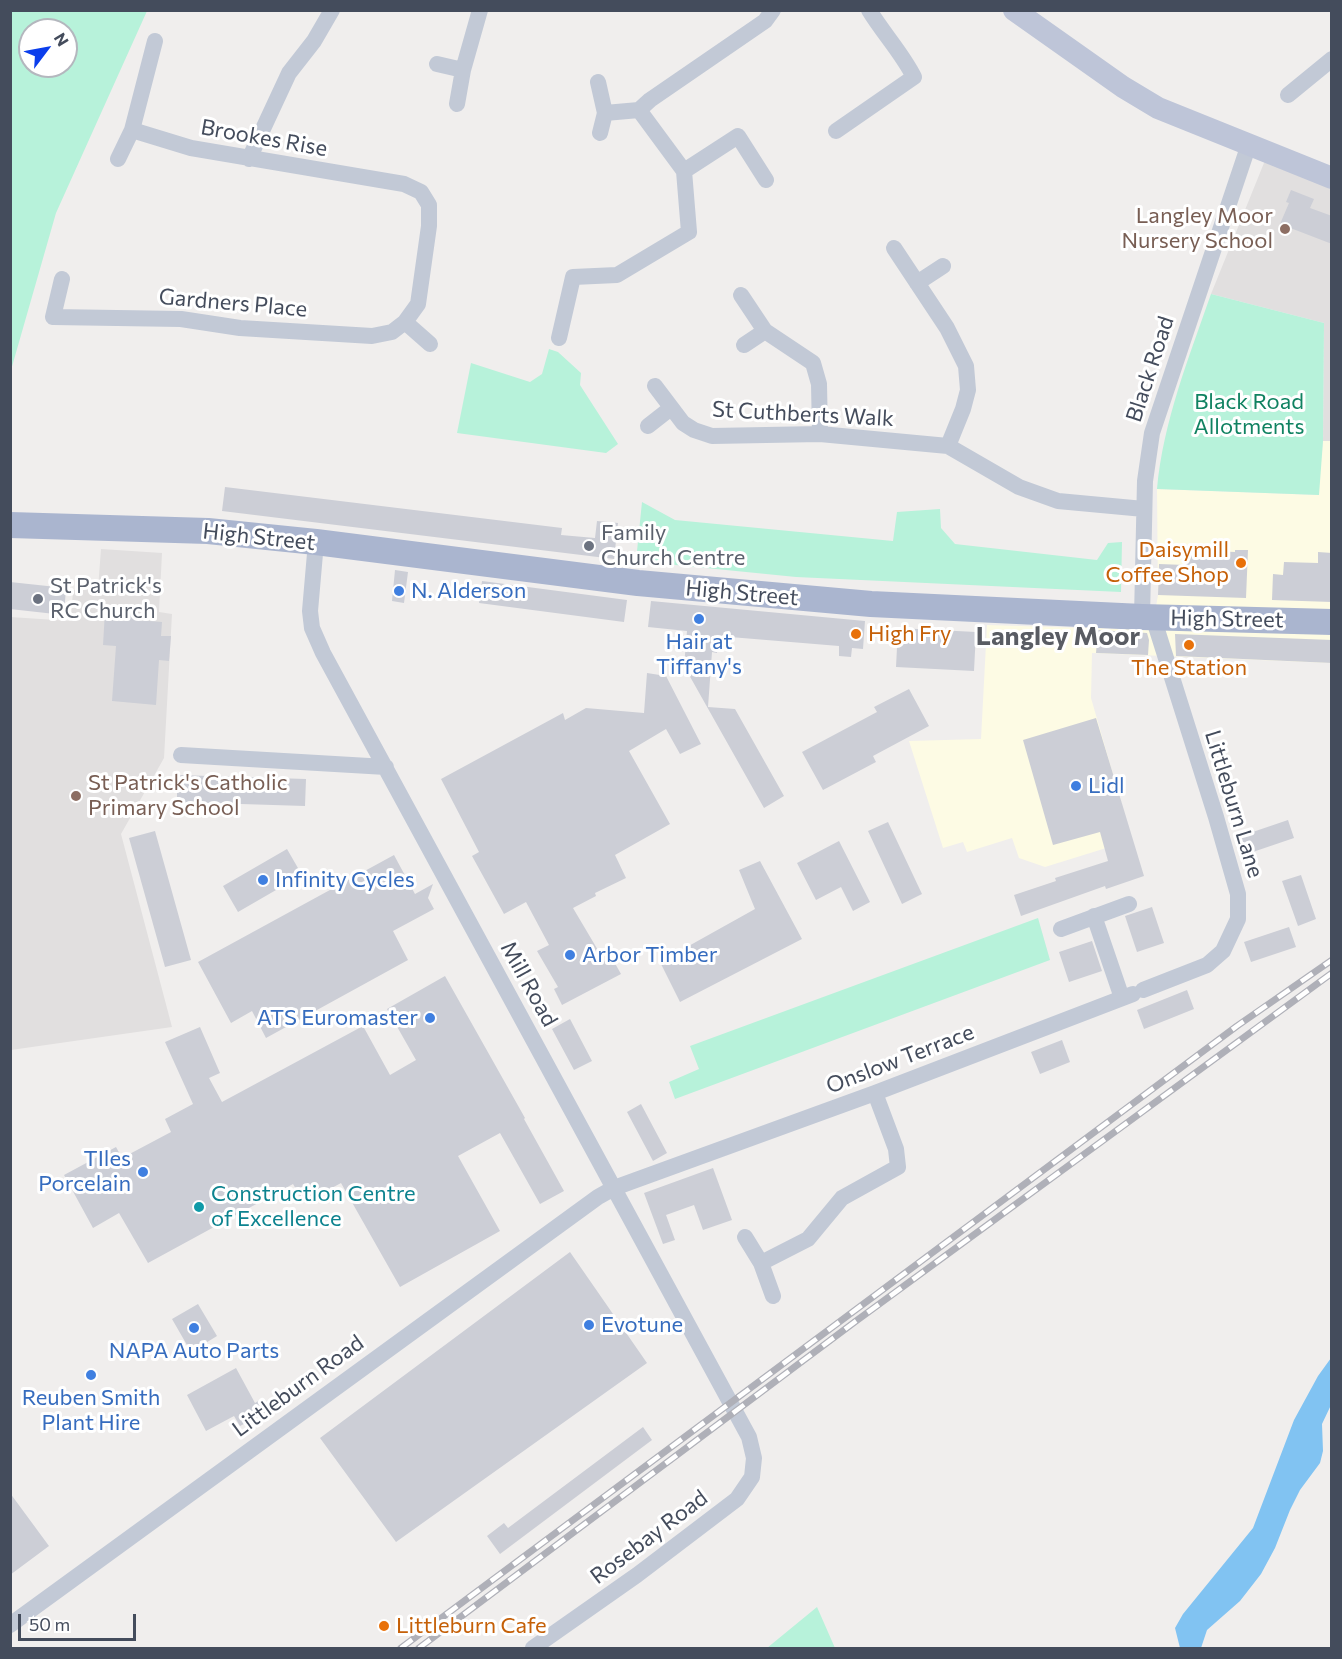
<!DOCTYPE html>
<style>
body{margin:0}
#map{position:relative;width:1342px;height:1659px;overflow:hidden;background:#f0eeed;font-family:Commissioner,sans-serif}
canvas{display:block}
.frame{position:absolute;inset:0;border:12px solid #444c5c;pointer-events:none}
.north{position:absolute;left:18px;top:18px;width:60px;height:60px;box-sizing:border-box;background:#fff;border:2px solid #b4b7be;border-radius:50%;rotate:58deg;font-size:16px;font-weight:700;line-height:24px;text-align:center;color:#444c5c}
.north::after{content:'';display:block;margin:auto;width:21px;height:27px;background:#0b3eec;clip-path:polygon(50% 0,100% 100%,50% 72%,0 100%)}
.scale{position:absolute;left:18px;top:1614px;width:118px;height:27px;box-sizing:border-box;border:3px solid #444c5c;border-top:0;padding-left:8px;font-size:18px;line-height:21px;white-space:nowrap;color:#444c5c;-webkit-text-stroke:4px #fff;paint-order:stroke}
</style>
<div id="map">
<canvas width="1342" height="1659"></canvas>
<div class="frame"></div>
<div class="north">N</div>
<div class="scale">50 m</div>
</div>
<script>
const context = document.querySelector('canvas').getContext('2d');
context.lineJoin = 'round';
function fillPath(path, color) {
  context.fillStyle = color;
  context.fill(path, 'evenodd');
}
function trace(path, color, width, dash) {
  context.strokeStyle = color;
  context.lineWidth = width;
  context.lineCap = dash ? 'butt' : 'round';
  context.setLineDash(dash || []);
  context.stroke(path);
}
function write(font, color, halo, rows, align = 'center') {
  context.font = font + ' Commissioner,sans-serif';
  context.lineWidth = 6;
  context.setLineDash([]);
  context.textBaseline = 'middle';
  context.strokeStyle = halo;
  context.fillStyle = color;
  for (const [text, x, y, turn = 0] of rows) {
    context.save();
    context.translate(x, y);
    context.rotate((+turn || 0) * Math.PI / 180);
    context.textAlign = isNaN(turn) ? turn : align;
    if (halo) context.strokeText(text, 0, 0);
    context.fillText(text, 0, 0);
    context.restore();
  }
}
fillPath(new Path2D(`
 M 1323,441 L 1331,441 L 1331,663 L 1092,653 L 1091,698 L 1132,840 L 1045,867 L 1019,858 L 1012,838 L 967,852 L 963,842 L 943,848 L 909,741 L 981,739 L 987,625 L 1152,630 L 1158,595 L 1157,489 L 1318,495 Z`), '#fdfbe4');
fillPath(new Path2D(`
 M 1266,158 L 1331,187 L 1331,441 L 1323,441 L 1324,323 L 1211,294 Z
 M 101,549 L 162,553 L 159,612 L 172,614 L 164,758 L 121,834 L 172,1027 L 11,1050 L 10,617 L 71,621 L 73,590 L 98,589 Z`), '#e1dfdf');
fillPath(new Path2D(`
 M 11,10 L 147,11 L 56,213 L 11,370 ZM 30,30 L 66,30 L 66,66 L 30,66 Z
 M 1211,294 L 1324,323 L 1323,441 L 1319,495 L 1157,489 C 1163,422 1189,357 1211,294 Z
 M 549,349 L 558,352 L 581,373 L 580,385 L 618,444 L 606,453 L 457,433 L 471,363 L 530,382 L 542,374 Z
 M 642,502 L 675,520 L 893,541 L 897,512 L 940,509 L 941,528 L 955,544 L 1097,560 L 1108,543 L 1122,542 L 1121,592 L 796,577 L 636,561 Z
 M 1038,918 L 1050,960 L 675,1099 L 669,1082 L 699,1069 L 690,1046 Z
 M 817,1607 L 835,1648 L 767,1648 Z`), '#b7f2da');
fillPath(new Path2D(`
 M 1331,1358 L 1331,1405 L 1322,1424 L 1323,1451 L 1320,1463 L 1300,1490 L 1290,1510 L 1275,1548 L 1261,1574 L 1240,1601 L 1207,1630 L 1201,1648 L 1180,1648 L 1175,1628 L 1183,1614 L 1253,1528 L 1294,1420 L 1318,1376 Z`), '#81c3f2');
fillPath(new Path2D(`
 M 1291,190 L 1314,199 L 1310,208 L 1332,216 L 1332,244 L 1280,224 L 1289,203 L 1286,202 Z
 M 225,487 L 562,528 L 561,535 L 595,538 L 597,521 L 618,523 L 614,559 L 222,511 Z
 M 1186,550 L 1235,552 L 1235,550 L 1248,550 L 1246,598 L 1158,595 L 1159,564 L 1185,565 Z
 M 1318,552 L 1332,553 L 1332,602 L 1272,600 L 1273,574 L 1283,575 L 1284,562 L 1318,563 Z
 M 395,570 L 408,572 L 404,603 L 392,601 Z
 M 482,581 L 627,600 L 624,622 L 479,603 Z
 M 10,582 L 66,588 L 64,615 L 10,609 Z
 M 651,601 L 865,621 L 863,649 L 852,648 L 851,657 L 839,656 L 839,646 L 718,636 L 717,653 L 712,652 L 708,707 L 735,709 L 784,796 L 764,808 L 684,666 L 687,631 L 648,627 Z
 M 105,611 L 136,614 L 136,620 L 162,622 L 161,636 L 171,636 L 169,661 L 159,660 L 156,705 L 112,701 L 116,646 L 103,645 Z
 M 898,628 L 976,632 L 974,671 L 896,667 Z
 M 1098,630 L 1147,633 L 1149,640 L 1148,655 L 1096,653 Z
 M 1175,634 L 1332,640 L 1332,663 L 1176,656 Z
 M 647,673 L 666,676 L 701,744 L 680,754 L 666,729 L 629,751 L 670,824 L 615,855 L 626,878 L 595,893 L 596,896 L 573,908 L 605,962 L 612,958 L 621,974 L 562,1005 L 554,989 L 558,987 L 537,951 L 549,945 L 526,902 L 504,914 L 472,856 L 479,852 L 441,779 L 563,713 L 565,720 L 586,708 L 644,713 Z
 M 909,689 L 929,726 L 873,756 L 876,762 L 823,790 L 802,752 L 877,712 L 874,707 Z
 M 1096,718 L 1144,876 L 1106,889 L 1105,886 L 1021,916 L 1014,895 L 1056,881 L 1055,878 L 1108,861 L 1100,832 L 1053,845 L 1023,740 Z
 M 177,775 L 306,779 L 305,806 L 177,802 Z
 M 1288,820 L 1294,838 L 1244,855 L 1238,837 Z
 M 888,822 L 922,894 L 902,904 L 868,831 Z
 M 155,831 L 191,960 L 165,967 L 129,838 Z
 M 839,841 L 870,902 L 853,911 L 841,887 L 816,900 L 797,863 Z
 M 287,849 L 302,875 L 238,912 L 223,886 Z
 M 394,855 L 415,894 L 433,884 L 428,898 L 434,909 L 393,931 L 408,960 L 266,1038 L 252,1011 L 231,1023 L 198,962 Z
 M 760,861 L 802,939 L 680,1002 L 660,962 L 755,909 L 739,870 Z
 M 1301,875 L 1316,919 L 1298,926 L 1282,881 Z
 M 1152,907 L 1164,943 L 1137,952 L 1125,916 Z
 M 1289,927 L 1296,947 L 1251,962 L 1244,942 Z
 M 1092,941 L 1102,971 L 1069,982 L 1059,952 Z
 M 445,976 L 525,1118 L 524,1119 L 564,1191 L 540,1204 L 500,1133 L 458,1156 L 500,1231 L 400,1287 L 341,1183 L 304,1203 L 293,1184 L 148,1263 L 119,1213 L 93,1228 L 64,1175 L 116,1147 L 122,1158 L 171,1132 L 165,1119 L 193,1104 L 165,1042 L 200,1027 L 220,1073 L 209,1078 L 222,1102 L 363,1026 L 390,1075 L 416,1060 L 387,1009 Z
 M 1187,990 L 1194,1009 L 1144,1029 L 1137,1010 Z
 M 570,1019 L 592,1061 L 574,1070 L 552,1029 Z
 M 1062,1040 L 1070,1062 L 1040,1074 L 1031,1052 Z
 M 641,1104 L 667,1153 L 653,1161 L 627,1112 Z
 M 713,1168 L 732,1220 L 703,1230 L 694,1205 L 666,1215 L 675,1240 L 663,1244 L 644,1193 Z
 M 570,1252 L 647,1363 L 396,1542 L 320,1438 Z
 M 198,1304 L 217,1336 L 191,1352 L 172,1319 Z
 M 236,1368 L 255,1403 L 260,1400 L 267,1412 L 240,1426 L 234,1416 L 206,1431 L 187,1395 Z
 M 643,1427 L 652,1440 L 500,1554 L 487,1536 L 504,1523 L 508,1528 Z
 M 10,1493 L 49,1546 L 10,1575 Z`), '#ccced6');
trace(new Path2D(`
 M 437,64 L 463,70
 M 598,82 L 605,113
 M 1288,95 L 1332,59
 M 457,104 L 463,70 L 480,10
 M 836,131 L 914,77 C 902,53 883,33 869,10
 M 600,133 L 605,113 L 639,110
 M 118,159 L 132,130 L 155,41
 M 249,159 L 289,73 L 314,41 L 332,10
 M 684,171 L 738,136 L 766,180
 M 894,248 L 947,328 L 966,366 L 968,390 L 963,409 L 948,446
 M 62,279 L 53,317 L 181,319 L 240,328 L 372,336 L 392,332 L 405,322 L 418,304 L 429,226 L 429,205 L 421,192 L 404,184 L 191,148 L 132,130
 M 917,283 L 943,266
 M 741,295 L 765,331 L 813,363 L 819,384 L 820,434
 M 405,322 L 430,344
 M 559,338 L 573,277 L 617,275 L 689,232 L 684,171 L 639,110 L 650,100 L 765,21 L 773,10
 M 744,345 L 765,331
 M 655,386 L 683,423 L 694,430 L 712,436 L 820,434 L 948,446 L 1019,487 L 1058,501 L 1144,509
 M 648,426 L 671,408
 M 316,542 L 310,611 L 312,628 L 323,653 L 749,1437 L 754,1458 L 752,1477 L 737,1499 L 637,1575 L 533,1648
 M 1142,617 L 1145,481 L 1152,433 L 1249,144
 M 181,755 L 386,767
 M 1094,916 L 1122,998
 M 1061,929 L 1129,904
 M 1143,990 L 1207,965 L 1223,951 L 1238,919 L 1238,894 L 1216,817 L 1153,617
 M 745,1237 L 761,1263 L 773,1296
 M 761,1263 L 808,1239 L 842,1198 L 898,1167 L 896,1149 L 875,1093
 M 10,1625 L 598,1197 L 614,1188 L 875,1093 L 1133,994`), '#c2c9d6', 16);
trace(new Path2D(`
 M 1014,10 L 1123,87 L 1158,108 L 1332,178`), '#bec5d8', 22);
trace(new Path2D(`
 M 10,525 L 208,531 L 316,542 L 638,583 L 871,604 L 1142,617 L 1332,622`), '#aab5cf', 26);
const rail = new Path2D(`
 M 401,1648 L 1237,1026 L 1332,960
 M 419,1648 L 856,1321 L 1332,973`);
trace(rail, '#afb0b8', 7);
trace(rail, '#fff', 4.5, [14]);
for (const [x, y, r, color] of [
 [1285,229,6,"#8d6e63"],
 [589,546,6,"#6b7280"],
 [1241,563,6,"#e8710a"],
 [399,591,6,"#3f7fe0"],
 [38,599,6,"#6b7280"],
 [699,619,6,"#3f7fe0"],
 [856,634,6,"#e8710a"],
 [1189,645,6,"#e8710a"],
 [1076,786,6,"#3f7fe0"],
 [76,796,6,"#8d6e63"],
 [263,880,6,"#3f7fe0"],
 [570,955,6,"#3f7fe0"],
 [430,1018,6,"#3f7fe0"],
 [143,1172,6,"#3f7fe0"],
 [199,1207,6,"#0f9aa8"],
 [589,1325,6,"#3f7fe0"],
 [194,1328,6,"#3f7fe0"],
 [91,1375,6,"#3f7fe0"],
 [384,1626,6,"#e8710a"]
]) {
  const dot = new Path2D();
  dot.arc(x, y, r, 0, 2 * Math.PI);
  context.fillStyle = color;
  context.fill(dot);
  trace(dot, '#fff', 2);
}
write('22px', '#444c5c', '#fff', [
 ["Brookes Rise",264,138,10],
 ["Gardners Place",233,303,5],
 ["Black Road",1150,369,-72],
 ["St Cuthberts Walk",803,414,3],
 ["High Street",259,537,6],
 ["High Street",742,593,5],
 ["High Street",1227,619,1],
 ["Littleburn Lane",1234,804,73],
 ["Mill Road",529,984,61],
 ["Onslow Terrace",900,1059,-21],
 ["Littleburn Road",298,1386,-36],
 ["Rosebay Road",649,1537,-37]
]);
write('22px', '#785e54', '#fff', [
 ["Langley Moor",1273,216],
 ["Nursery School",1273,241],
 ["St Patrick's Catholic",88,783,"left"],
 ["Primary School",88,808,"left"]
], 'right');
write('22px', '#108261', '#fff', [
 ["Black Road",1249,402],
 ["Allotments",1249,427]
]);
write('22px', '#5b616d', '#fff', [
 ["Family",601,533],
 ["Church Centre",601,558],
 ["St Patrick's",50,586],
 ["RC Church",50,611]
], 'left');
write('22px', '#c56008', '#fff', [
 ["Daisymill",1229,550,"right"],
 ["Coffee Shop",1229,575,"right"],
 ["High Fry",868,634],
 ["The Station",1189,668,"center"],
 ["Littleburn Cafe",396,1626]
], 'left');
write('22px', '#366cbe', '#fff', [
 ["N. Alderson",411,591],
 ["Hair at",699,642,"center"],
 ["Tiffany's",699,667,"center"],
 ["Lidl",1088,786],
 ["Infinity Cycles",275,880],
 ["Arbor Timber",582,955],
 ["ATS Euromaster",418,1018,"right"],
 ["TIles",131,1159,"right"],
 ["Porcelain",131,1184,"right"],
 ["Evotune",601,1325],
 ["NAPA Auto Parts",194,1351,"center"],
 ["Reuben Smith",91,1398,"center"],
 ["Plant Hire",91,1423,"center"]
], 'left');
write('22px', '#0d838f', '#fff', [
 ["Construction Centre",211,1194],
 ["of Excellence",211,1219]
], 'left');
write('bold 26px', '#595c63', '#fff', [
 ["Langley Moor",1058,636]
]);
</script>
